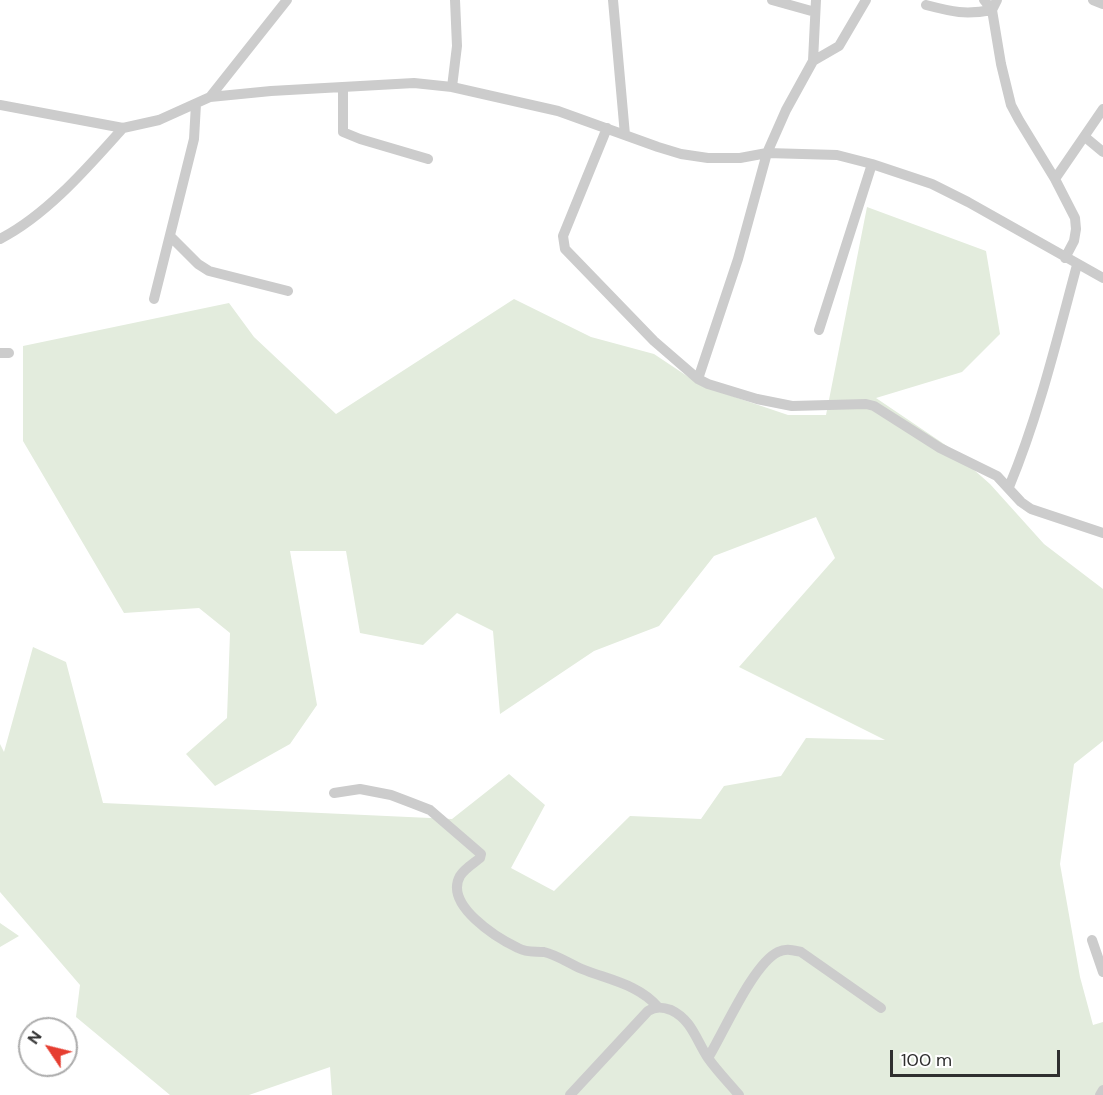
<!DOCTYPE html>
<style>
body{margin:0}
#map{position:relative;width:1103px;height:1095px;overflow:hidden;background:#fff;font-family:"DM Sans",sans-serif}
canvas{display:block}
.north{position:absolute;left:18px;top:1017px;width:60px;height:60px;box-sizing:border-box;background:#fff;border:2px solid #acacac;border-radius:50%;rotate:305deg;font-size:16px;font-weight:700;line-height:24px;text-align:center;color:#2f2f2f}
.north::after{content:'';display:block;margin:auto;width:21px;height:27px;background:#e63e31;clip-path:polygon(50% 0,100% 100%,50% 72%,0 100%)}
.scale{position:absolute;left:890px;top:1050px;width:170px;height:27px;box-sizing:border-box;border:3px solid #2f2f2f;border-top:0;padding-left:8px;font-size:18px;line-height:21px;white-space:nowrap;color:#2f2f2f;-webkit-text-stroke:4px #fff;paint-order:stroke}
</style>
<div id="map">
<canvas width="1103" height="1095"></canvas>
<div class="north">N</div>
<div class="scale">100 m</div>
</div>
<script>
const context = document.querySelector('canvas').getContext('2d');
context.lineJoin = 'round';
function fillPath(path, color) {
  context.fillStyle = color;
  context.fill(path, 'evenodd');
}
function trace(path, color, width, dash) {
  context.strokeStyle = color;
  context.lineWidth = width;
  context.lineCap = dash ? 'butt' : 'round';
  context.setLineDash(dash || []);
  context.stroke(path);
}
fillPath(new Path2D(`
 M 867,207 L 986,251 L 1000,334 L 962,372 L 876,398 L 947,446 L 990,484 L 1044,544 L 1103,589 L 1103,741 L 1074,764 L 1060,864 L 1080,977 L 1093,1025 L 1103,1022 L 1103,1095 L 332,1095 L 330,1067 L 249,1095 L 170,1095 L 76,1017 L 80,985 L 0,892 L 0,744 L 4,752 L 33,647 L 66,662 L 103,803 L 452,819 L 509,774 L 545,805 L 511,868 L 554,891 L 630,816 L 701,819 L 724,786 L 781,776 L 806,738 L 885,740 L 739,667 L 835,558 L 816,517 L 714,556 L 659,626 L 594,651 L 500,714 L 493,631 L 457,613 L 423,645 L 360,633 L 346,551 L 290,551 L 317,705 L 290,744 L 215,786 L 186,754 L 227,718 L 230,633 L 199,608 L 124,613 L 23,441 L 23,346 L 229,303 L 254,337 L 336,414 L 514,299 L 591,337 L 654,354 L 702,386 L 788,415 L 826,415 Z
 M 0,923 L 19,936 L 0,947 Z`), '#e3ecdd');
trace(new Path2D(`
 M 613,0 L 625,135
 M 772,0 L 815,12
 M 997,0 L 992,10 L 1001,64 L 1011,105 L 1019,120 L 1055,179 L 1075,218 L 1076,229 L 1074,241 L 1065,258
 M 1093,0 L 1103,4
 M 926,5 C 953,12 965,15 992,10 L 984,0
 M 813,61 L 839,46 L 866,0
 M 343,87 L 343,132 L 360,139 L 428,159
 M 452,87 L 457,46 L 455,0
 M 210,97 L 287,0
 M 0,105 L 123,128 L 159,120 L 210,97 L 271,91 L 414,83 L 452,87 L 558,111 L 658,147 L 681,154 L 708,158 L 740,158 L 767,153 L 837,155 L 872,164 L 932,184 L 968,202 L 1103,278
 M 607,128 L 563,236 L 565,249 L 654,341 L 698,379 L 708,384 L 757,399 L 792,406 L 866,404 L 874,406 L 940,448 L 997,476 L 1021,502 L 1031,509 L 1103,533
 M 1085,137 L 1103,152
 M 1055,179 L 1103,109
 M 170,236 L 198,264 L 209,271 L 288,291
 M 0,239 C 47,215 88,167 123,128
 M 154,299 L 194,139 L 196,104
 M 819,330 L 872,164
 M 0,353 L 9,353
 M 698,379 L 738,259 L 767,153 L 786,110 L 813,61 L 816,0
 M 1009,487 C 1039,415 1057,339 1077,265
 M 334,793 L 360,789 L 391,795 L 412,803 L 430,810 L 481,854 L 480,858 C 474,863 464,869 460,876 C 444,905 497,938 518,948 C 527,953 535,951 544,952 C 557,955 570,964 582,969 C 609,980 638,984 658,1007
 M 1092,940 L 1103,972
 M 708,1058 C 724,1032 753,964 778,952 C 786,948 792,950 801,952 L 881,1008
 M 570,1095 L 648,1011 C 656,1006 663,1007 671,1010 C 692,1020 696,1040 708,1058 C 717,1071 729,1083 739,1095
 M 1100,1095 L 1103,1090`), '#ccc', 10);
</script>
